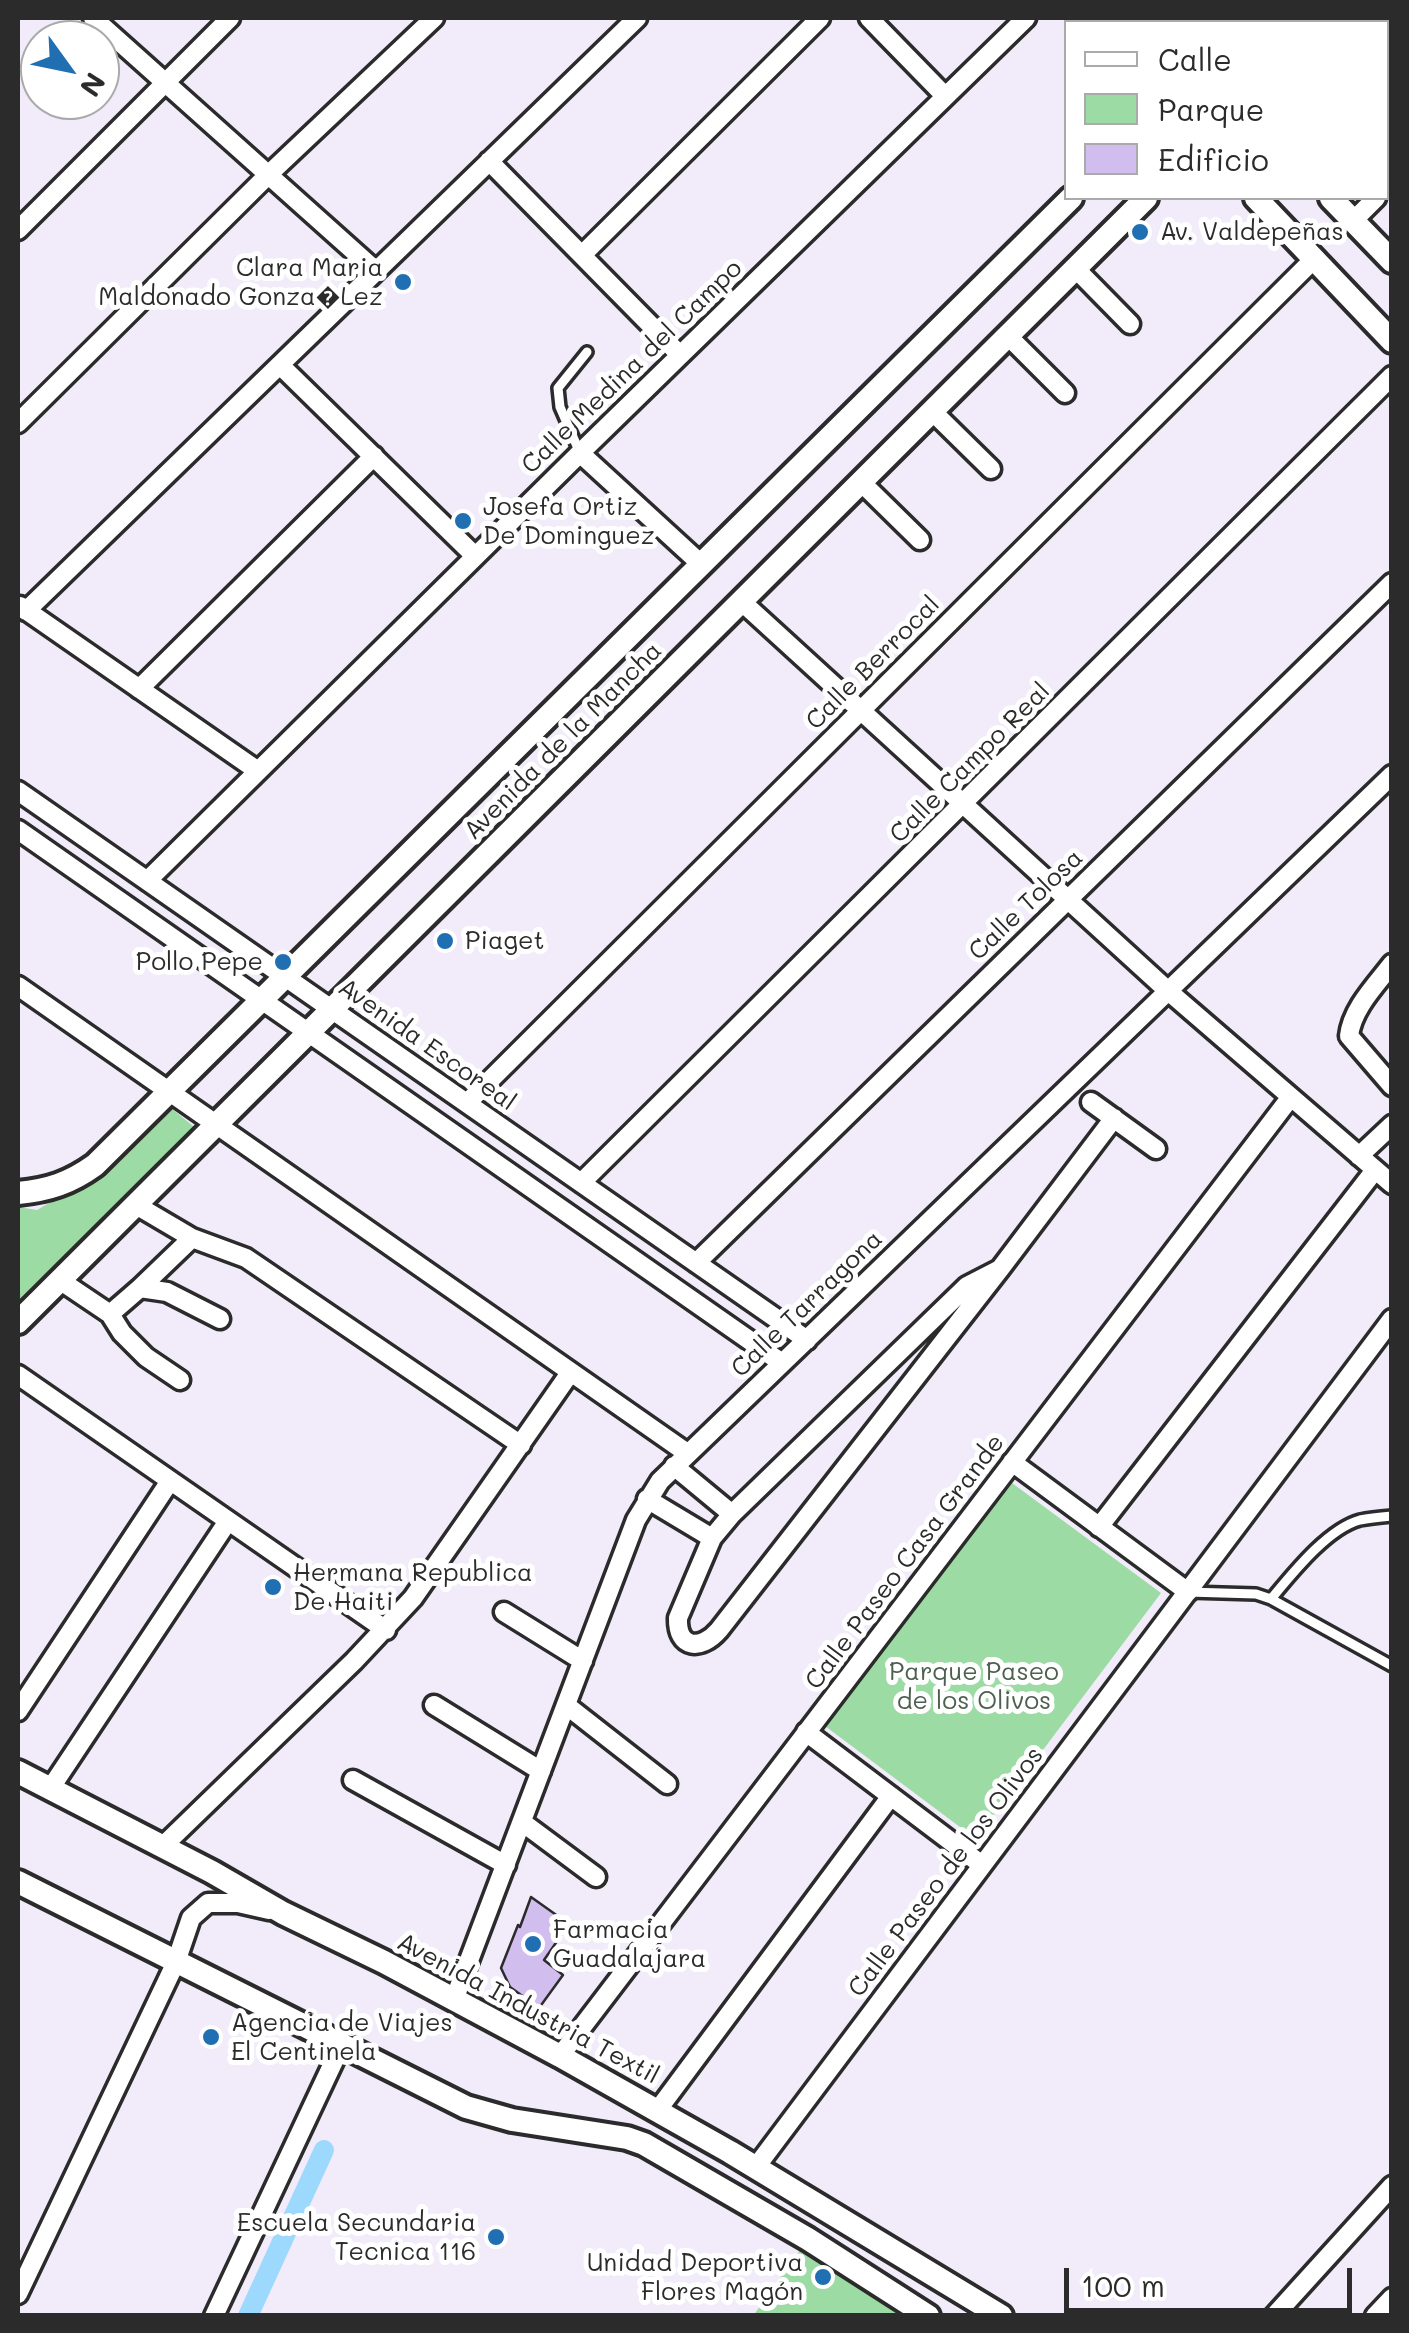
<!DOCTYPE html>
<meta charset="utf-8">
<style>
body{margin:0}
#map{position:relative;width:1409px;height:2333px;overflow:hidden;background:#f1ebfa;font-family:Mali,sans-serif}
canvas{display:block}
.frame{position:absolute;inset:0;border:20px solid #2b2b2b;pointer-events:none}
.legend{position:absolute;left:1064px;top:20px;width:325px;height:180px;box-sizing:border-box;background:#fff;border:2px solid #aaa;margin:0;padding:12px 18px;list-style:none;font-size:30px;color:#2b2b2b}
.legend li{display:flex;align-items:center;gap:20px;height:50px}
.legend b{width:50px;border:2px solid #aaa}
.north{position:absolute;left:20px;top:20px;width:100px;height:100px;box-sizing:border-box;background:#fff;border:2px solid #aaa;border-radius:50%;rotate:123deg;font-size:28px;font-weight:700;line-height:40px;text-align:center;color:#2b2b2b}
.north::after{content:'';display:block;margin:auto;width:35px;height:45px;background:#1f6fb2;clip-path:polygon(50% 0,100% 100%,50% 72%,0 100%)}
.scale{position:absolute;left:1064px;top:2268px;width:288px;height:45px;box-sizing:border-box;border:5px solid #2b2b2b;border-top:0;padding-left:12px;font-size:30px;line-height:35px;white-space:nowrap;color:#2b2b2b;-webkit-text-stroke:8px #fff;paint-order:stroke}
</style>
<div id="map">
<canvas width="1409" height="2333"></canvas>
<div class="frame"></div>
<ul class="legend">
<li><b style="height:12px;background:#fff"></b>Calle</li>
<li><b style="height:28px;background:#9ddba4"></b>Parque</li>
<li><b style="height:28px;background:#d1bdee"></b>Edificio</li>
</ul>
<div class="north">N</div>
<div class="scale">100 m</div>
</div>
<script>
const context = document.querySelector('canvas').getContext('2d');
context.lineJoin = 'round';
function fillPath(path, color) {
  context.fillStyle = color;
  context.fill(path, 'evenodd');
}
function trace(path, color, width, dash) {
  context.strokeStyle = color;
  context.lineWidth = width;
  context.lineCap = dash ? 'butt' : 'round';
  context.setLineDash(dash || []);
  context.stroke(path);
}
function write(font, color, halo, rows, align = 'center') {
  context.font = font + ' Mali,sans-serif';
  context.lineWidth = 10;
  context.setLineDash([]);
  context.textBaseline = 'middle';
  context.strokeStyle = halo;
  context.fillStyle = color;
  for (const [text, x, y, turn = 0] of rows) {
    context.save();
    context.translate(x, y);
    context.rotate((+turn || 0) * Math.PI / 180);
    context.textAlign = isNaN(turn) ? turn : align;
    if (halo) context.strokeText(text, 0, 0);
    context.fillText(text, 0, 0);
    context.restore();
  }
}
fillPath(new Path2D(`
 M 171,1108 L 198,1130 L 131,1196 L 18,1302 L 18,1207 L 37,1210 L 115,1164 Z
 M 1012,1483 L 1161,1593 L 976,1839 L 825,1726 Z
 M 808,2239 L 922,2316 L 753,2316 Z`), '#9ddba4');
trace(new Path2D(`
 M 248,2316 L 324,2150`), '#9cd9fd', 20);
const building = new Path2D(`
 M 531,1897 L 569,1924 L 544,1960 L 563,1975 L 539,2008 L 510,1987 L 501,1968 L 518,1925 L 520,1927 Z`);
fillPath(building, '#d1bdee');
trace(building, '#2b2b2b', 2.5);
const service = new Path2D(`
 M 580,453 L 560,407 L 558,388 L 587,352
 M 1188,1592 L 1256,1594 L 1271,1599 L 1392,1666
 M 1271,1599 C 1292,1574 1327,1529 1360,1520 C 1370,1518 1381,1517 1392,1516`);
const minor = new Path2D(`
 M 93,18 L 376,271
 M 869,18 L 945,96
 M 489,161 L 680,355
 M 1386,187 L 1392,182
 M 1353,221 L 1376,198
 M 18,230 L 230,18
 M 582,255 L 820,18
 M 1075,268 L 1130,324
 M 1007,335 L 1065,393
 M 280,365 L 475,556
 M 932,411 L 991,469
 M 18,423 L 268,175 L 434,18
 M 580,453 L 701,564
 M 861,482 L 920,540
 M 741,601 L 1167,990 L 1392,1184
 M 20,606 L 258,771
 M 26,611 L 637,18
 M 139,689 L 374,456
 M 18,791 L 807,1340
 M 18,830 L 782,1363
 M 147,881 L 580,453 L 1026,18
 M 1392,964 C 1375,986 1352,1009 1349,1036 L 1392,1086
 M 18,986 L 687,1453
 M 1091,1102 L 1156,1149
 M 467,1103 L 1314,259
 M 1359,1156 L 1392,1125
 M 581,1183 L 1392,376
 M 136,1205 L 192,1238 L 246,1258 L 521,1445
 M 696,1263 L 1392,583
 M 1000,1269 L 967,1286 L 732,1514 L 712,1538 L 678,1618 C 677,1649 701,1651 719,1630 L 1000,1269 L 1114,1118
 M 61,1281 L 110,1314 L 122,1333 L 146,1357 L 180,1380
 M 140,1288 L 192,1238
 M 110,1314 L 140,1288 L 167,1292 L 220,1319
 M 18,1375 L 386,1630
 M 1012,1462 L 1188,1592
 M 674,1466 L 732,1514
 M 647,1499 L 712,1538
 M 1099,1527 L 1375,1170
 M 504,1612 L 583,1661
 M 434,1705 L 541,1771
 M 566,1705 L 667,1784
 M 18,1711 L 170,1481
 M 806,1732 L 982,1865
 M 353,1780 L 506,1865
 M 50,1789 L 228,1521
 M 522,1822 L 596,1877
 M 163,1846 L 354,1661 L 413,1598 L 570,1373
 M 454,2000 L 636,1520 L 660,1481 L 1392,775
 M 560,2056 L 1290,1098
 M 657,2111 L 891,1796
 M 756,2167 L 1392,1319
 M 18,2294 L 176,1962 L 191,1918 L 208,1903 L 238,1903 L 269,1910
 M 214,2316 L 342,2044
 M 1274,2316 L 1392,2186
 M 1375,2316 L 1392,2298`);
const tertiary = new Path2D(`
 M 1088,18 L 1093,22
 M 1164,18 L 1168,22
 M 1247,22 L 1252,18
 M 1323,22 L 1328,18
 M 1256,198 L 1392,341
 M 1331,198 L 1392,261
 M 18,1193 C 49,1190 70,1183 95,1165 L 1071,198
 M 18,1322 L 1146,198
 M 18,1772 L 212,1872 L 283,1913 L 384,1962 L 560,2056 L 730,2152 L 1001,2316
 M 18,1882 L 466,2107 L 512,2120 L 627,2138 L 644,2144 L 808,2239 L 928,2316`);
trace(service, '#2b2b2b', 16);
trace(minor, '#2b2b2b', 25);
trace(tertiary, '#2b2b2b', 30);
trace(service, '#fff', 9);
trace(minor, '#fff', 18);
trace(tertiary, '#fff', 22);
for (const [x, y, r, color] of [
 [1140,232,10,"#1f6fb2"],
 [403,282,10,"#1f6fb2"],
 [463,521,10,"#1f6fb2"],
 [445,941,10,"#1f6fb2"],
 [283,962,10,"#1f6fb2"],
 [273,1587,10,"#1f6fb2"],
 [533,1944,10,"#1f6fb2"],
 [211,2037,10,"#1f6fb2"],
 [496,2237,10,"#1f6fb2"],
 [823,2277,10,"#1f6fb2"]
]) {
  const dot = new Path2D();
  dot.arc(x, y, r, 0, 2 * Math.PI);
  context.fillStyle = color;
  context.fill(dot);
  trace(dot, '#fff', 4);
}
write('25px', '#2b2b2b', '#fff', [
 ["Av. Valdepeñas",1160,232],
 ["Clara Maria",383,268,"right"],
 ["Maldonado Gonza�Lez",383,297,"right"],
 ["Josefa Ortiz",483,507],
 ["De Dominguez",483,536],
 ["Piaget",465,941],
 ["Pollo Pepe",263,962,"right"],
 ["Hermana Republica",293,1573],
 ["De Haiti",293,1602],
 ["Farmacia",553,1930],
 ["Guadalajara",553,1959],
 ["Agencia de Viajes",231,2023],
 ["El Centinela",231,2052],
 ["Escuela Secundaria",476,2223,"right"],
 ["Tecnica 116",476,2252,"right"],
 ["Unidad Deportiva",803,2263,"right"],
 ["Flores Magón",803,2292,"right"]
], 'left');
write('25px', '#2b2b2b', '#fff', [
 ["Calle Medina del Campo",632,367,-44],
 ["Calle Berrocal",873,663,-45],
 ["Avenida de la Mancha",563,741,-45],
 ["Calle Campo Real",970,763,-45],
 ["Calle Tolosa",1026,905,-44],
 ["Avenida Escoreal",427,1045,35],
 ["Calle Tarragona",807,1304,-44],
 ["Calle Paseo Casa Grande",905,1562,-53],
 ["Calle Paseo de los Olivos",946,1872,-53],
 ["Avenida Industria Textil",528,2009,28]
]);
write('25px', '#4d604f', '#fff', [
 ["Parque Paseo",974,1672],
 ["de los Olivos",974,1701]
]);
</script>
